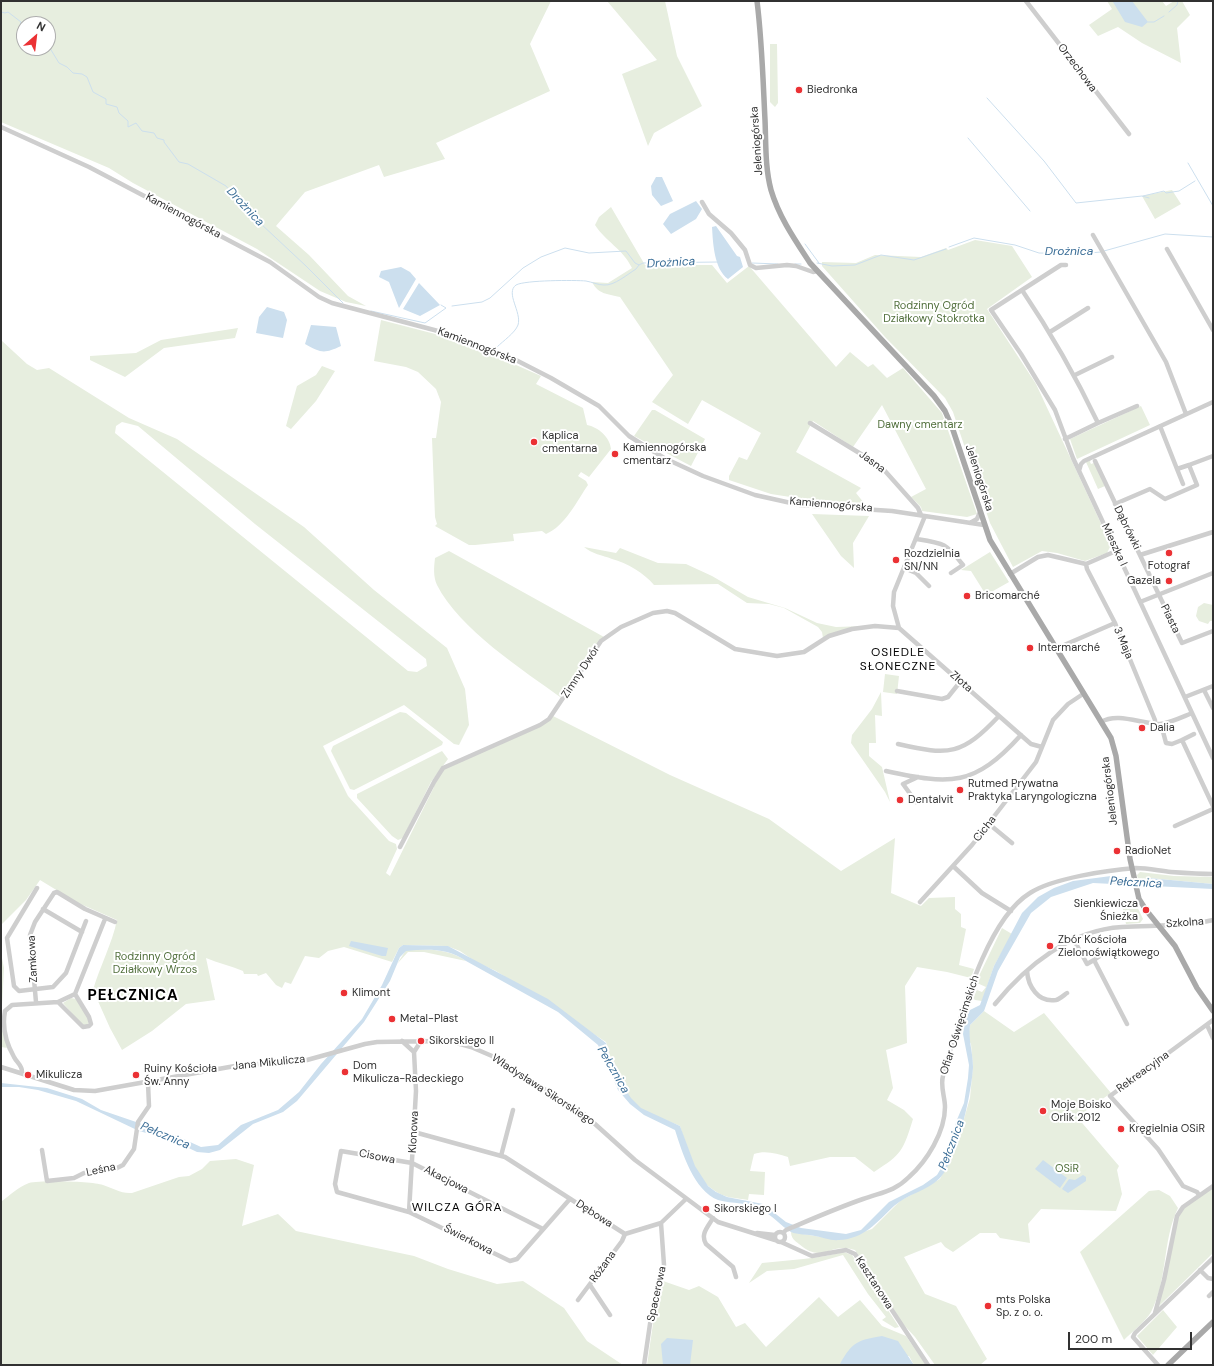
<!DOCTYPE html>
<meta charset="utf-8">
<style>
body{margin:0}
#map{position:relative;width:1214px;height:1366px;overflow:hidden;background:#fff;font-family:"DM Sans",sans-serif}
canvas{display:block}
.frame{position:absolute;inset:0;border:2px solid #313131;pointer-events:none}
.north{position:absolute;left:16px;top:16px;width:40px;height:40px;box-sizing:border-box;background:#fff;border:1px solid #adadad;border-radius:50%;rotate:28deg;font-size:11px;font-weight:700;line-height:16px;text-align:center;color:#313131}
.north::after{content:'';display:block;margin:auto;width:14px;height:18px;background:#eb3134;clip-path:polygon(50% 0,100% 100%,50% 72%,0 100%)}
.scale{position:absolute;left:1068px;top:1332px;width:124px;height:18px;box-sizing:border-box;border:2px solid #313131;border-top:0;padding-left:5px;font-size:12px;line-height:14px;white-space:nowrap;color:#313131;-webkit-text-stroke:3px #fff;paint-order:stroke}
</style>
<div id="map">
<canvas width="1214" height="1366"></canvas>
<div class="frame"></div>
<div class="north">N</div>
<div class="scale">200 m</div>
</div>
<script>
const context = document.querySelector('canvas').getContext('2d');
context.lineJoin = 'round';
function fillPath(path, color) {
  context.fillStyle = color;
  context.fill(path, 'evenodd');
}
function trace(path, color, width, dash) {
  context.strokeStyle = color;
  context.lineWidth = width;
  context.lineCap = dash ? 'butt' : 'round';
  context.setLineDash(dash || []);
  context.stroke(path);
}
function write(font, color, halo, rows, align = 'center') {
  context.font = font + ' "DM Sans",sans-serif';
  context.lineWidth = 4;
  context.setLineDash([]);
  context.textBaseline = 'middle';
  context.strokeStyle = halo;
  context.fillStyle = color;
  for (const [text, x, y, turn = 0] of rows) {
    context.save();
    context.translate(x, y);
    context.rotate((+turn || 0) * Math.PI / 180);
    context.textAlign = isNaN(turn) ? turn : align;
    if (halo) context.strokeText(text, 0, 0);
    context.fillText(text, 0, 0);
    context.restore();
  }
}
fillPath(new Path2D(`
 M 1,1 L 551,1 L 530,44 L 550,91 L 436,143 L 445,159 L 384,177 L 379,165 L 305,192 L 276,226 L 309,255 L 348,296 L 366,306 L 346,302 L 320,291 L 257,249 L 133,183 L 109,168 L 1,122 ZM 24,24 L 48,24 L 48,48 L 24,48 Z
 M 607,1 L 665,1 L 677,56 L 702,106 L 654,133 L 648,146 L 622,74 L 657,60 Z
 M 1107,1 L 1162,1 L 1166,6 L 1174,1 L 1182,1 L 1190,15 L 1177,28 L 1181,63 L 1142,43 L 1118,27 L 1098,36 L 1089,25 L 1112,9 Z
 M 770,44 L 777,44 L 778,103 L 775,107 L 770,102 Z
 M 1172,190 L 1181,204 L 1155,219 L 1142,196 Z
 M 611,207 L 645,265 L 712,265 L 727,283 L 749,266 L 836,367 L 850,352 L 868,367 L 873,364 L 887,378 L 903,368 L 942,413 L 977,514 L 967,517 L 922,511 L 921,507 L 911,497 L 926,489 L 882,405 L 853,447 L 813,421 L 796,452 L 861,488 L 856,493 L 864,503 L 816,501 L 771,494 L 729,480 L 729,476 L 739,457 L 747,460 L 761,433 L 702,400 L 688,424 L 652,402 L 673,375 L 620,297 C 607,294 598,294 592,282 L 608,283 L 632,268 C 622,248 606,242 595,225 L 599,217 Z
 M 975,240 L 1012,246 L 1032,277 L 987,309 L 1036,384 L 1111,545 L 1107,553 L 1085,561 L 1057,553 L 1042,551 L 1013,567 L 990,523 L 953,412 L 945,398 L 885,337 L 822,266 L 822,262 L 856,263 L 875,255 L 921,257 L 946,248 L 948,250 Z
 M 381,320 L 439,335 L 491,354 L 541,376 L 536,384 L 583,408 L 587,425 C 598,427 610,437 611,449 L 589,477 L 581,472 L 578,476 L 586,481 L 588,485 C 577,501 565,526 546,534 L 542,531 L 513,534 L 514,541 L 475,545 L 469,545 L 435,526 L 437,524 L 435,517 L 432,438 L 436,438 L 441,402 L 436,389 L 418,372 L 406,367 L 374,361 Z
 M 238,328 L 235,338 L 164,348 L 125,377 L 90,360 L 90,356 L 136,353 L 161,340 Z
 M 1,340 L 27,364 L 37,370 L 49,368 L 129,418 L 177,439 L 304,527 L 374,590 L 447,648 L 465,689 L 469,725 L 459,745 L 454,744 L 404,705 L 323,746 L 348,796 L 389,841 L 396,844 L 397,849 L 386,873 L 390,876 L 434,787 L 432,787 L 444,769 L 501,744 L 553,716 L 670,775 L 769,819 L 841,871 L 895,838 L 891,893 L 921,906 L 929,898 L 955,897 L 955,909 L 961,914 L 961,927 L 966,929 L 959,965 L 974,969 L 971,978 L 947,972 L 917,967 L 905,986 L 907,1043 L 886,1050 L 893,1088 L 887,1100 L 904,1110 L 913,1119 C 903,1151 902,1154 874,1172 L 855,1157 L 830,1157 L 790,1166 L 788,1157 C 777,1154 766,1150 754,1154 L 750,1171 L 765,1172 L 764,1195 L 749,1194 L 748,1200 C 737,1198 724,1198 715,1191 C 694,1178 687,1148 680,1126 C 667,1120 652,1115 640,1108 C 621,1096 612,1063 606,1042 L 496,971 L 476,962 L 460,951 L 447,946 L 403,945 L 399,948 L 392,962 L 344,947 L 328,951 L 319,958 L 305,956 L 291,984 L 285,982 L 282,988 L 276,985 L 266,973 L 258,976 L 257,974 L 244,974 L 243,971 C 231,966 218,963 206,958 L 215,1000 L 186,1004 L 152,1031 L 122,1050 L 110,1028 L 93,990 C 100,966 112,944 117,920 L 76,902 L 40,880 L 26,900 L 1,925 ZM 122,422 L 138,426 L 255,524 L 426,659 L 427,666 L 417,672 L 408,671 L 115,433 L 116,426 Z
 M 322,366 L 335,371 L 316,401 L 291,429 L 286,426 L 297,386 L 316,375 Z
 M 1141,406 L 1150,425 L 1077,459 L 1070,439 Z
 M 652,410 L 655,410 L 705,439 L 691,466 L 634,436 Z
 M 1091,459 L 1090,462 L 1091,464 L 1094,463 L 1105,486 L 1098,489 L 1086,462 Z
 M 812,514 L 869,516 L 853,543 L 854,568 L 841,556 Z
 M 584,547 L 616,553 L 620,548 L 658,563 L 686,564 L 712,576 L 748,597 L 785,608 L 817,623 L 836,627 L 865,626 L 823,638 L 822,632 L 818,627 L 784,608 L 769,604 L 747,603 L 718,584 L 654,585 C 644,573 627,563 612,559 C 602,555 592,554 584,547 Z
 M 449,551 L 604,637 L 563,699 C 523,670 459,629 437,585 C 433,576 434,567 435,558 Z
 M 990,552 L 1009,582 L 986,595 L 971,571 L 961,570 Z
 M 1204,603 L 1213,605 L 1213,621 L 1210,621 L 1208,624 L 1199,621 L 1196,616 L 1198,607 Z
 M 885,674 L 899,676 L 897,694 L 883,692 Z
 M 881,692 L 882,716 L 875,715 L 876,743 L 869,743 L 869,756 L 882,767 L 890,802 L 885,792 L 851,743 L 852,735 L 872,709 Z
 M 400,712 L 406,713 L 443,742 L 442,745 L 354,790 L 350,789 L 331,751 L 333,746 Z
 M 442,751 L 448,759 L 431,782 L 403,838 L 398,840 L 392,836 L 357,798 L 357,794 Z
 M 1140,872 L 1174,876 L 1213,877 L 1213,884 L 1149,878 L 1147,880 L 1138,879 L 1137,875 Z
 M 1134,900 L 1143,919 L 1140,923 L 1126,924 L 1122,905 L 1134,902 Z
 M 1002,928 L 1012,934 L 994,966 L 982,1001 L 975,1000 L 973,998 L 978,987 L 977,990 L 982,992 L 986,987 L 977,983 L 977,980 Z
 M 406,950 C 427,949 448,948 466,961 L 424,952 L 408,952 L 397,964 Z
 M 1,953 L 4,968 L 1,1025 L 8,1048 L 1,1047 Z
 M 71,998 L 76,999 L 89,1020 L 88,1025 L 82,1025 L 63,1003 Z
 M 984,1011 L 1014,1032 L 1044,1013 L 1111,1093 L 1077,1117 L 1119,1166 L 1117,1170 L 1122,1194 L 1116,1211 L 1041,1209 L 1028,1224 L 1030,1243 L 1000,1238 L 996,1233 L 980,1233 L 953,1252 L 945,1247 L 941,1242 L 904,1257 L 925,1294 L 956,1306 L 987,1359 L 980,1365 L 935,1365 L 915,1337 L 903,1324 L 855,1250 C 830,1241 823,1265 799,1244 C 795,1241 791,1238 791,1232 L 839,1240 L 872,1229 L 900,1201 L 940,1179 L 957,1143 L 970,1098 L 973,1066 L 971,1044 L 968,1039 L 970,1025 Z
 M 236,1159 L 254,1165 L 242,1226 L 278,1214 L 296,1231 L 414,1256 L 448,1269 L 497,1284 L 523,1281 L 564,1308 L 587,1341 L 623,1365 L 1,1365 L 1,1202 C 10,1195 18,1187 29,1183 C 39,1180 92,1181 103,1185 C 113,1188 121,1194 132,1193 L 179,1177 L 189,1176 L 202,1169 L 210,1161 Z
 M 1213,1187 L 1213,1253 L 1156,1309 L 1176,1221 L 1183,1209 Z
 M 1159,1190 L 1170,1196 L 1178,1208 C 1162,1241 1168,1280 1151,1312 C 1146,1321 1132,1332 1124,1340 L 1080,1252 L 1149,1191 Z
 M 844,1252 L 852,1255 L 899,1327 L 895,1328 L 882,1320 L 886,1317 L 868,1294 L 843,1255 L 794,1269 L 767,1271 L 749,1283 L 762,1263 C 790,1260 817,1259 844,1252 Z
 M 663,1281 L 689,1290 L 699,1286 L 718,1297 L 736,1327 L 745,1323 L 766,1347 L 819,1297 L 838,1317 L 860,1300 L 882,1326 L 906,1336 L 926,1365 L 914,1365 L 909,1356 L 841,1364 L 842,1365 L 647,1365 L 654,1317 Z
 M 1163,1310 L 1177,1327 L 1153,1355 L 1137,1336 Z`), '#e7eedf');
fillPath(new Path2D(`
 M 1115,1 L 1132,1 L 1148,22 L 1142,27 L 1125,22 L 1113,2 Z
 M 656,177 L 662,177 L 673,201 L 661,206 L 652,195 L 651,186 Z
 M 696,201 L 702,209 L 696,219 L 671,234 L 663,224 L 670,214 Z
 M 716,226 L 737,256 L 740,257 L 743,267 L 728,279 C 714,269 713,243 712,227 Z
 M 401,267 L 410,272 L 416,279 L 399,308 L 389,282 L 379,277 L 381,271 Z
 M 419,283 L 440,305 L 420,316 L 403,309 Z
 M 267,307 L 284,312 L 287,320 L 283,338 L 256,333 L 259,317 Z
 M 311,325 L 336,327 L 341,346 C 324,354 321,353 305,344 Z
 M 1111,876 L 1146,880 L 1149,878 L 1213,884 L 1213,889 L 1093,883 L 1051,897 L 1031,913 L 998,971 L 984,1011 L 970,1025 C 968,1040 973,1052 973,1067 C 972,1091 957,1161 940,1178 C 927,1191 907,1194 894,1206 C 877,1222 864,1239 839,1240 C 831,1241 822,1237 815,1236 C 808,1234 797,1235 791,1232 C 781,1226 773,1216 762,1210 C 750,1202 732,1204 718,1200 C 694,1191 682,1152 675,1130 L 644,1115 L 630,1104 L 618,1090 L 598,1045 L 558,1012 L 466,961 C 448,948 427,949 406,951 L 400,957 L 390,981 L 364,1022 L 297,1101 L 283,1112 L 253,1124 L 220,1150 L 209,1153 L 197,1152 L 172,1140 L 139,1131 L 76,1101 L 38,1090 L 19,1087 L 1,1087 L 1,1083 L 47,1088 L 82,1099 L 101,1110 L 177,1136 L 201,1147 L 218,1145 L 241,1125 L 278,1110 L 299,1092 L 321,1064 L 362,1019 L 382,985 L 399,948 L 403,945 L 448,946 L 548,999 L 606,1043 L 615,1074 L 631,1098 L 641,1108 L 680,1126 L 695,1166 L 708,1186 L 716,1192 L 727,1197 L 763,1204 L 786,1222 L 801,1228 L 846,1234 L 861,1230 L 889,1202 L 923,1185 L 937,1175 L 946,1160 L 956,1122 L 964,1103 L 968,1078 L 969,1065 L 963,1034 L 966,1012 L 980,1005 L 994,966 L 1022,913 L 1038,897 L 1054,888 L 1073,881 Z
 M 351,941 L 388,948 L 386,956 L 382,956 L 349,946 Z
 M 1043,1160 L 1067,1178 L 1060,1188 L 1035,1169 Z
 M 1083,1175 L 1086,1177 L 1086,1181 L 1068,1193 L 1062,1189 L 1069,1179 L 1075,1180 Z
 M 882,1336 L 898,1341 L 914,1365 L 840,1364 C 852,1342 858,1340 882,1336 Z
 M 667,1338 L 693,1340 L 690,1365 L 663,1365 L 661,1344 Z`), '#ccdfee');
trace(new Path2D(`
 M 1,12 L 5,13 L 8,12 L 21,22 L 20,26 L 24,29
 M 1169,12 L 1177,5 L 1178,1
 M 1148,22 L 1154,22 L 1164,16
 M 48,45 L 59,63 L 67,67 L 73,73 L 82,74 L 87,77 L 93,92 L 106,99 L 106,104 L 117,107 L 119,113 L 128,121 L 128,127 L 136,123 L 142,131 L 154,133 L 157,138 L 164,140 L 164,142 L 179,162 L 188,164 L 226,186 L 245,209 L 306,266 L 343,303
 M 987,98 L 1044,161 L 1076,203 L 1142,196 L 1149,198
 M 968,138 L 1030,211
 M 1188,163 L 1213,206
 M 1143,196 L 1164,191 L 1166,193 L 1179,191 L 1195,181
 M 805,244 L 819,263
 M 949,247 L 974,238 L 1015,245 L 1039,253 L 1079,254 L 1101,252
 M 1104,251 L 1165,234 L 1213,237
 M 752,263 L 778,264
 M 817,263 L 832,266 L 855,265 L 881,255 L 914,260 L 946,249
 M 795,264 L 801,264
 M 452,306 L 482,302 L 490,298 L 523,268 L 541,257 L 565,248 L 589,253 L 626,251 L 635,263 L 639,265 L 643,263 L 718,262
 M 371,311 L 425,323 L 446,308 L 441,305
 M 497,347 C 503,341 515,333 518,325 C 522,312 505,293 516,285 C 525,280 575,280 586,281 C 592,282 598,285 604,285 C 614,286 628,274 636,269 L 639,265`), '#ccdfee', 1);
trace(new Path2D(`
 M 1026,1 L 1129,134
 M 1,127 L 89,167 L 270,262 L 319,297 L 332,303 L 438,331 L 510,357 L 551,378 L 599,406 L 629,436 L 664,458 L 703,476 L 755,495 L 800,505 L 892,511 L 984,525
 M 702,202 L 709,214 L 731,233 L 745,250 L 750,265 L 756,268 L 787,265 L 796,266 L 813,272 L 817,271
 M 1093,235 L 1166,362 L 1186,414
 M 1167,249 L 1213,330
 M 1022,290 L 991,310 L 1021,354 L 1055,410 L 1073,458 L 1213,758
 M 1050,332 L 1088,308
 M 1075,375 L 1112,357
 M 810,423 L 874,462 L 885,471 L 918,508 L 921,515
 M 1098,423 L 1137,406
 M 1065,439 L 1098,423 C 1076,377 1051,333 1022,290 L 1061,265 L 1066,265
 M 1095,461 L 1182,643 L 1213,631
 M 1189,465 L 1213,456
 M 1177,469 L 1183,484
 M 1079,471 L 1081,464 L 1084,461 L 1213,402
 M 1115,504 L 1150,489 L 1165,499 L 1197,485 L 1189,465 L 1177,469 L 1160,426
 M 925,516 L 894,592 L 893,606 L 899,628 L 1023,737 L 1031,744 L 1042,747
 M 970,523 L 977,519 L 980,512
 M 917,539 C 944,543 946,543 963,565 L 951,573
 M 1140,555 L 1213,532
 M 1086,564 L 1087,569 L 1115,623 L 1155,720 L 1155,723
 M 904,568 L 916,573 L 929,586
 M 1010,574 L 1038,557 L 1048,555 L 1086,564 L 1116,551
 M 1140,602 L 1213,573
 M 1055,649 L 1115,623
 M 1204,690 L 1213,708
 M 897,691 L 942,699 L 948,697 L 960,682
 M 1185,697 L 1213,686
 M 1101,722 C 1118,712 1141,724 1160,724 C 1170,723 1182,717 1192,713
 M 1161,724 L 1166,743 L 1172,744 L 1182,740 L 1213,806
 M 1182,740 L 1194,734
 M 898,744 C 950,756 962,755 999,716
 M 886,771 C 951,785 974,787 1021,735
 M 916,802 L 903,784 L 918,777
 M 989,824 L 1012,843
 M 1175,826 L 1213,809
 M 400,847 L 434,782 L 443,768 L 540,725 L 549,719 L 601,641 L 621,627 L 653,613 L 667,611 L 675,613 L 735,649 L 777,656 L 804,652 L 829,636 L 852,629 L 875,626 L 899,628
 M 953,866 L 982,893 L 1011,911
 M 37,888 L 7,938 L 14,986 L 19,991 L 53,987 L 66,973 L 86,921
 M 920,902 L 972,845 L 1036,762 L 1053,720 L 1068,704 L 1083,694
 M 43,909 L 82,932
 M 1074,940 L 1087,964 L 1094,960 L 1127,1024
 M 1094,960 L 1103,954
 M 1027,971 C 1028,986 1038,1003 1056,1000 C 1060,999 1064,995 1067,993
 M 36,1002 L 30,935 L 35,922 L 54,893 L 57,892 L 85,909 L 115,922
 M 58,1002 L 75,994
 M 995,1004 C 1026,966 1070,930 1122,927 C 1152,925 1184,927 1213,920
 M 1207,1025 L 1213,1038
 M 402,1041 L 414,1052
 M 1,1067 L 74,1090 L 95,1091 L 235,1066 L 307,1060 L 365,1044 L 377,1042 L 436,1041 L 453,1042 L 471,1047 L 492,1056 L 585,1115 L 635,1160 L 718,1222 L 775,1240
 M 22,1073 C 23,1066 17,1063 14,1057 C 6,1043 2,1027 5,1011 L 12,1005 L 58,1002 L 83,1027 L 89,1026 L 91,1024 L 89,1017 L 75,994 L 105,919
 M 414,1132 L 505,1157 L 625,1234 L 661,1223 L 686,1199
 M 42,1150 L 47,1181 L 74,1178 L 84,1173 L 115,1169 L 123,1165 L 134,1149 L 138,1122 L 149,1106 L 148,1083
 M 501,1156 L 513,1110
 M 1199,1195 L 1197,1192 L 1183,1186 L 1158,1149 L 1110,1096 L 1213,1020
 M 409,1212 L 416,1091 L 414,1052 L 421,1041
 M 713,1218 C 708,1227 700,1234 706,1244 L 733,1267 L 736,1277
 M 543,1229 L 412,1163 L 341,1151 L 335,1184 L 337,1192 L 409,1212 L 510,1261 L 517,1259 L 569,1200 L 570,1199
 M775 1237a5 5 0 1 1 10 0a5 5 0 1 1-10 0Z
 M 757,1233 L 775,1235
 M 783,1233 L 786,1230 C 812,1219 837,1208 863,1199 C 882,1192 894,1192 909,1177 C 927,1161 945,1132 945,1107 C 945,1097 940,1086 943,1076 C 945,1063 950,1051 954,1039 C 967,996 991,917 1030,893 C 1053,878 1109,870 1136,868 C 1148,868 1160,871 1171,872 C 1185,873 1199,874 1213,874
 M 781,1242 L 812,1256 L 846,1250 L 855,1254 L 928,1365
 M 1200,1270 L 1208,1278 L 1213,1279
 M 590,1285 L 610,1315
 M 1209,1296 L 1213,1292
 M 578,1300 L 622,1241 L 625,1234
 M 1155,1313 L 1164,1280 L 1177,1216 L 1183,1207 L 1213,1186
 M 644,1365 L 651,1317 L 664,1265 L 661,1223
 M 1158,1365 L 1133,1337 L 1135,1333 L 1213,1258`), '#cecece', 4.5);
trace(new Path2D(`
 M 757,1 C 762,41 763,80 765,120 C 766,143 765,168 771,190 C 779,217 795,240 810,263 L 934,396 L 945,411 L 952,427 L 990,540 L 1111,738 L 1116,756 L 1130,859 L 1139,899 L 1146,910 L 1175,946 L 1197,988 L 1213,1011
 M 1168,1365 L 1213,1322`), '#a9a9a9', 5.5);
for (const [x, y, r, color] of [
 [799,90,4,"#eb3134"],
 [534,442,4,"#eb3134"],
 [615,454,4,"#eb3134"],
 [1169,553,4,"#eb3134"],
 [896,560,4,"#eb3134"],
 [1169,581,4,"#eb3134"],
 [967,596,4,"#eb3134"],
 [1030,648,4,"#eb3134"],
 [1142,728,4,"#eb3134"],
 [960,790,4,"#eb3134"],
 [900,800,4,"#eb3134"],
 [1117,851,4,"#eb3134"],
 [1146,910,4,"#eb3134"],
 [1050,946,4,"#eb3134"],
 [344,993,4,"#eb3134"],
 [392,1019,4,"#eb3134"],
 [421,1041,4,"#eb3134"],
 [345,1072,4,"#eb3134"],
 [28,1075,4,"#eb3134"],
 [136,1075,4,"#eb3134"],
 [1043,1111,4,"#eb3134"],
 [1121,1129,4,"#eb3134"],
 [706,1209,4,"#eb3134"],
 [988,1306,4,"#eb3134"]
]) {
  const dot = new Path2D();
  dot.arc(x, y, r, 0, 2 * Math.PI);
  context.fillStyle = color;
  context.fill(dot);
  trace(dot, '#fff', 1.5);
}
write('11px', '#313131', '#fff', [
 ["Orzechowa",1077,68,53],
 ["Jeleniogórska",757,141,-94],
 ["Kamiennogórska",183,216,28],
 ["Kamiennogórska",477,346,21],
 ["Jasna",872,462,36],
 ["Jeleniogórska",979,478,72],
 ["Kamiennogórska",831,505,5],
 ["Dąbrówki",1127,528,64],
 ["Mieszka I",1114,545,65],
 ["Piasta",1170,619,64],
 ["3 Maja",1123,643,67],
 ["Zimny Dwór",581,672,-57],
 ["Złota",961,682,41],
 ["Jeleniogórska",1110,791,-97],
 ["Cicha",985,829,-52],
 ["Szkolna",1185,923,-4],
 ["Zamkowa",33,959,-93],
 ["Ofiar Oświęcimskich",960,1025,-72],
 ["Jana Mikulicza",269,1063,-6],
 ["Rekreacyjna",1143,1072,-36],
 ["Władysława Sikorskiego",543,1090,33],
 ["Klonowa",414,1132,-87],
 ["Cisowa",377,1157,11],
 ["Leśna",101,1170,-12],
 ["Akacjowa",446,1180,27],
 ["Dębowa",594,1214,33],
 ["Świerkowa",468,1240,27],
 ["Różana",603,1267,-54],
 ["Kasztanowa",874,1283,57],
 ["Spacerowa",657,1294,-78]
]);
write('11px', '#313131', '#fff', [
 ["Biedronka",807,90],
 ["Kaplica",542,436],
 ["cmentarna",542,449],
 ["Kamiennogórska",623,448],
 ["cmentarz",623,461],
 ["Rozdzielnia",904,554],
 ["SN/NN",904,567],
 ["Fotograf",1169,566,"center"],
 ["Gazela",1161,581,"right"],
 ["Bricomarché",975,596],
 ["Intermarché",1038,648],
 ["Dalia",1150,728],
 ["Rutmed Prywatna",968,784],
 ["Praktyka Laryngologiczna",968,797],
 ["Dentalvit",908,800],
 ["RadioNet",1125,851],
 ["Sienkiewicza",1138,904,"right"],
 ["Śnieżka",1138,917,"right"],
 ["Zbór Kościoła",1058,940],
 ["Zielonoświątkowego",1058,953],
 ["Klimont",352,993],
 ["Metal-Plast",400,1019],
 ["Sikorskiego II",429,1041],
 ["Dom",353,1066],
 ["Mikulicza-Radeckiego",353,1079],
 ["Ruiny Kościoła",144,1069],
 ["Św. Anny",144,1082],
 ["Mikulicza",36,1075],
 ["Moje Boisko",1051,1105],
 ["Orlik 2012",1051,1118],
 ["Kręgielnia OSiR",1129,1129],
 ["Sikorskiego I",714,1209],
 ["mts Polska",996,1300],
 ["Sp. z o. o.",996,1313]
], 'left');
write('11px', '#516f3c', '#fff', [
 ["Rodzinny Ogród",934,306],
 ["Działkowy Stokrotka",934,319],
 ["Dawny cmentarz",920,425],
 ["Rodzinny Ogród",155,957],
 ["Działkowy Wrzos",155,970],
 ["OSiR",1067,1169]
]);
write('italic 12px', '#3b6e97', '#fff', [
 ["Drożnica",245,207,47],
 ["Drożnica",1069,252],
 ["Drożnica",671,263,-3],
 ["Pełcznica",1136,883,3],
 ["Pełcznica",613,1070,60],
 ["Pełcznica",165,1136,23],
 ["Pełcznica",952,1145,-69]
]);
context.letterSpacing = '1px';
write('12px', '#000', '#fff', [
 ["OSIEDLE",898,653],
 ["SŁONECZNE",898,667],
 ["WILCZA GÓRA",457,1208]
]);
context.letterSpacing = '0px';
context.letterSpacing = '1px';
write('bold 15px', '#000', '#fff', [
 ["PEŁCZNICA",133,996]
]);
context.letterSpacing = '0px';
</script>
